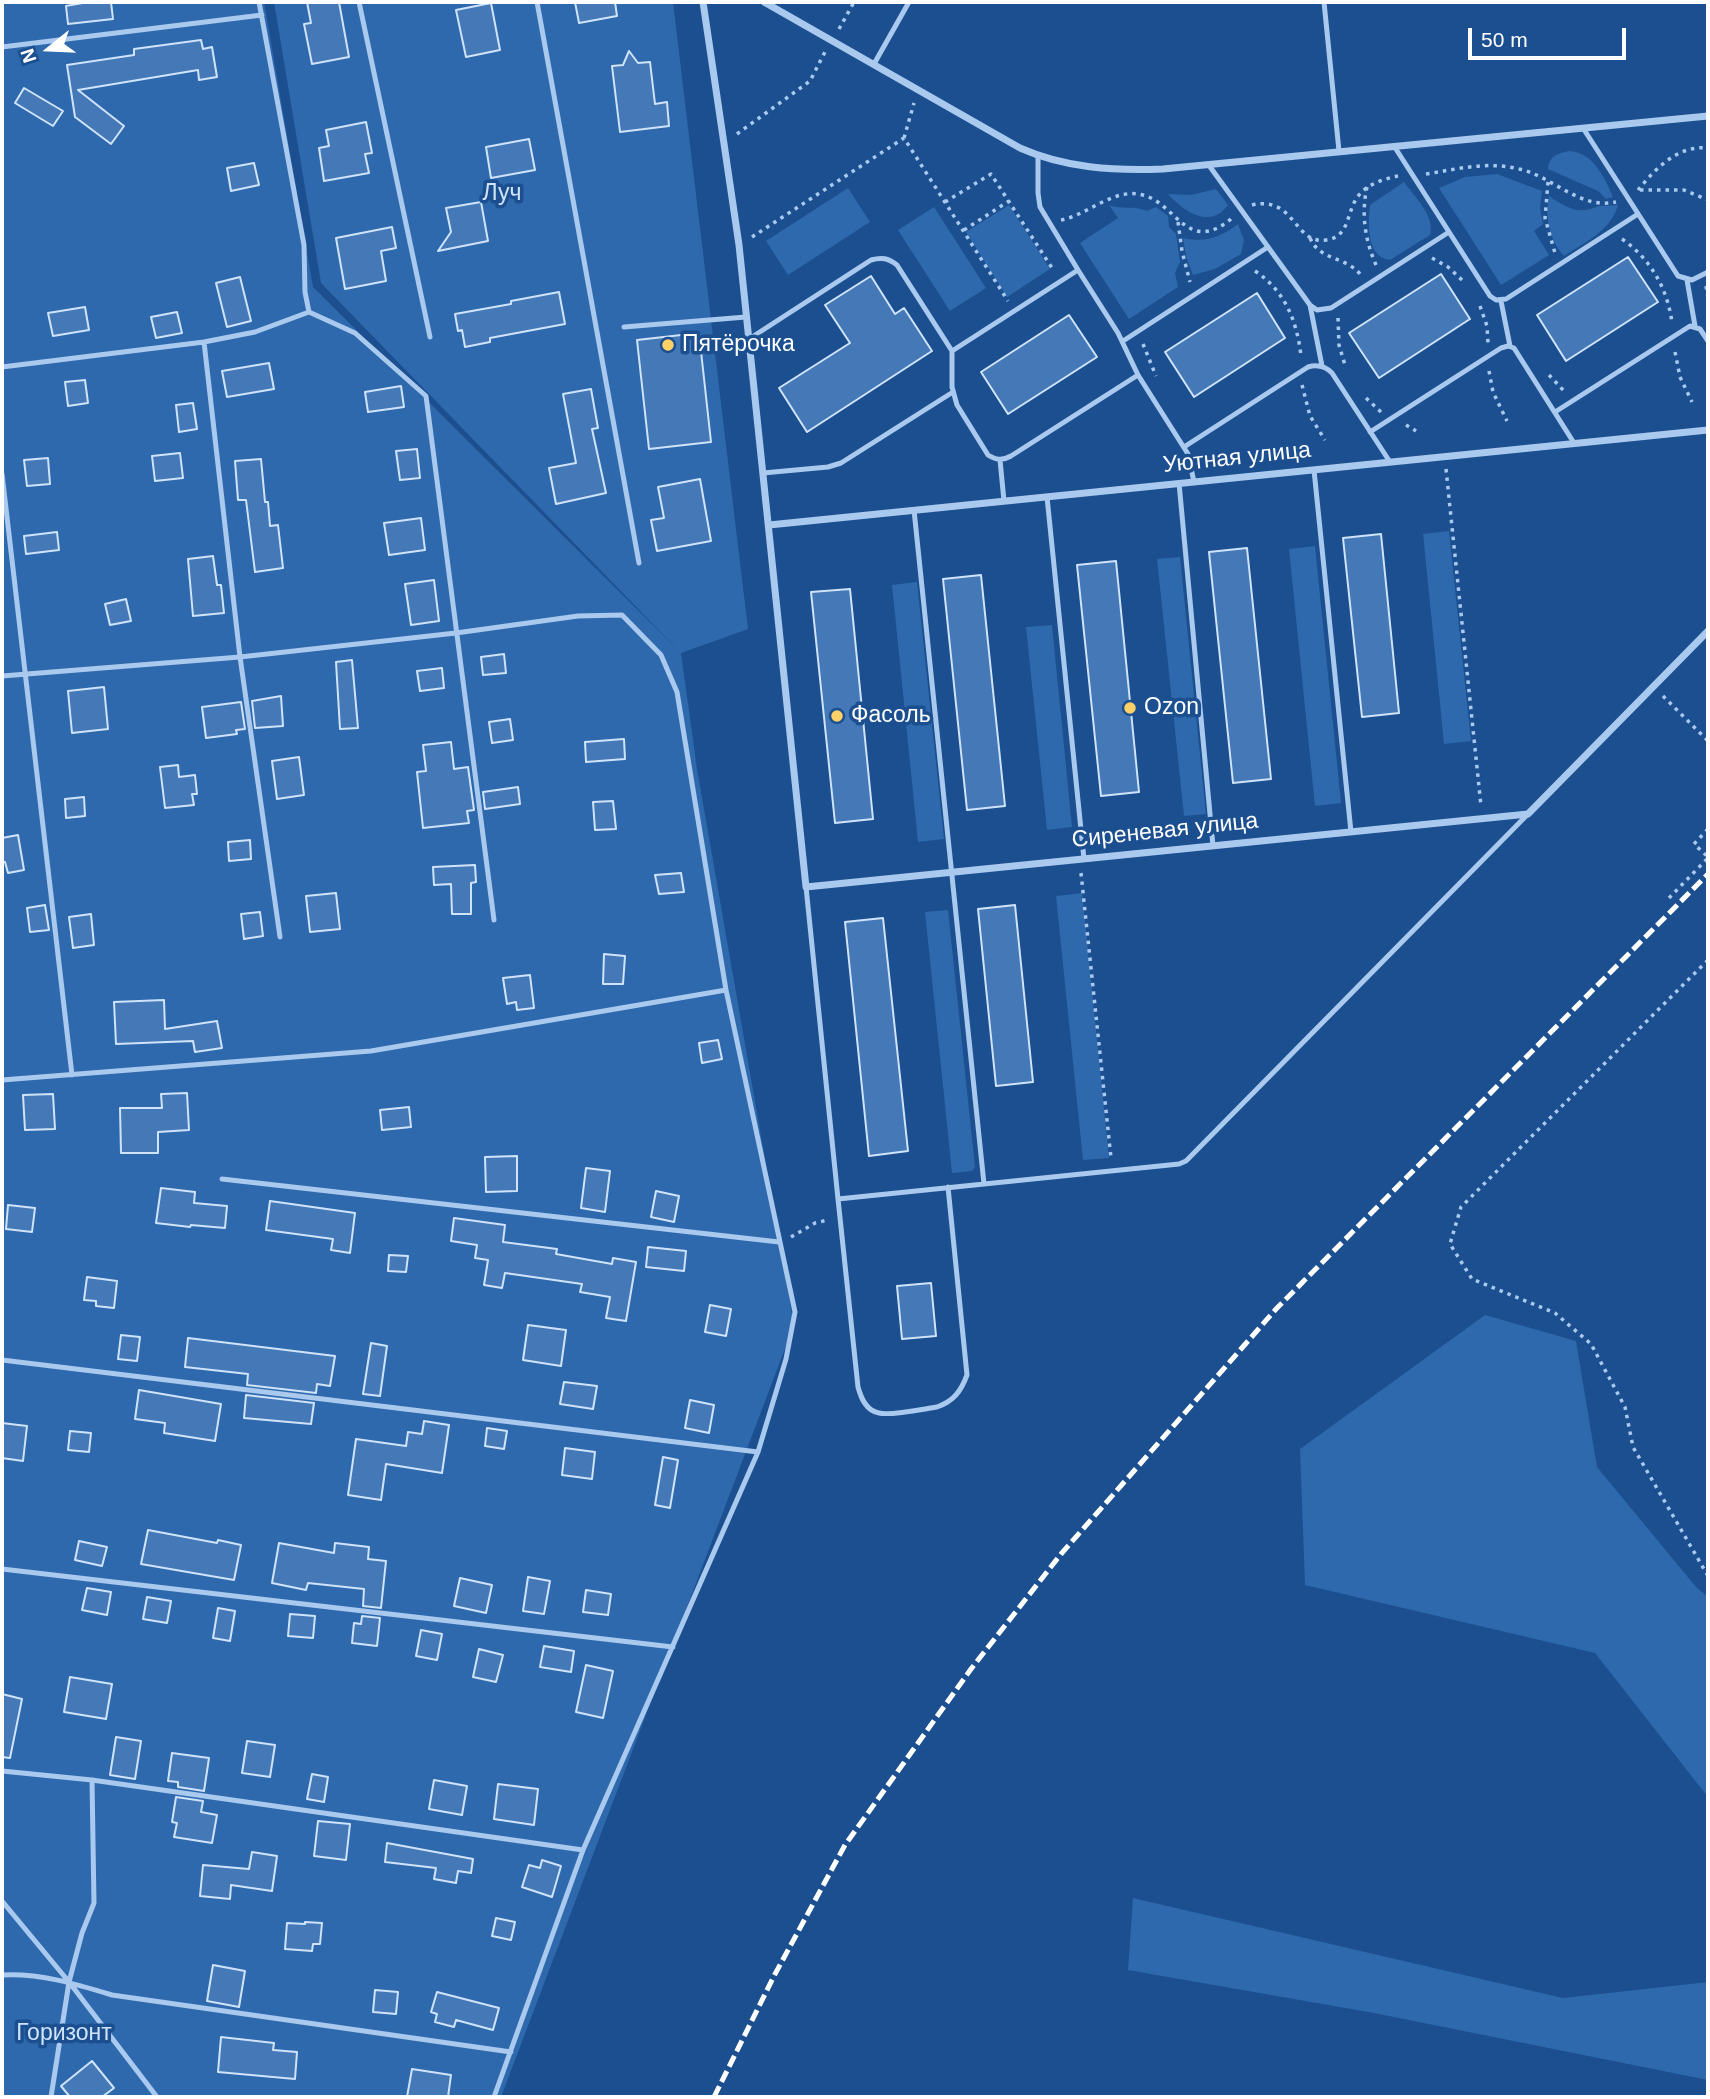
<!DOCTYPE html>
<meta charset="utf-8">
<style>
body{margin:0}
#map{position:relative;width:1710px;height:2099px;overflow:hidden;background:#1b4f8f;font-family:Arial,sans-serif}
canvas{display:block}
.frame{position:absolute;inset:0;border:4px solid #fff;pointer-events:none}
.north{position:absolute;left:14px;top:14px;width:70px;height:70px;-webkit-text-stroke:5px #1b4f8f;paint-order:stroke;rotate:252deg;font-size:19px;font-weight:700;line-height:28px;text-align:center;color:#fff}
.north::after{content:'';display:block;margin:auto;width:24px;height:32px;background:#fff;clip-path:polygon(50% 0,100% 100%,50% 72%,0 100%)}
.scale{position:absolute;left:1468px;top:28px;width:158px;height:32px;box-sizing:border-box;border:4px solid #fff;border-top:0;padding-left:9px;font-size:21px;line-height:24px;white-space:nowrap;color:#fff;-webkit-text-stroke:5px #1b4f8f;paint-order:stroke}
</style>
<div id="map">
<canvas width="1710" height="2099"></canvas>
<div class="frame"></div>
<div class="north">N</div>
<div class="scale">50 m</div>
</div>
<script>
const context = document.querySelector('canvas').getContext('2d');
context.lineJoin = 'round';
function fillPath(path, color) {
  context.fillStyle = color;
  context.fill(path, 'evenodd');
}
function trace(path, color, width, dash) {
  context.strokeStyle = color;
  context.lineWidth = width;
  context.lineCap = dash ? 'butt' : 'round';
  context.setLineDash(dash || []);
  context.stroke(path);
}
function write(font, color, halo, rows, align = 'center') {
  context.font = font + ' Arial,sans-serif';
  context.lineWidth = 7;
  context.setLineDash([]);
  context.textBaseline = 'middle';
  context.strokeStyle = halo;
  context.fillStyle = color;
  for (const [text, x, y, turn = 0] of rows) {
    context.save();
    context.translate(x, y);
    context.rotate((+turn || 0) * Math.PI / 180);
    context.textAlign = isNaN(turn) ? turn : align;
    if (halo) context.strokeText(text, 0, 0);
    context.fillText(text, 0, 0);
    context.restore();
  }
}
fillPath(new Path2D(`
 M 2,2 L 264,2 L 313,287 L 680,652 L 321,283 L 274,2 L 673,2 L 748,629 L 681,653 L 697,769 L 794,1325 L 501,2097 L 2,2097 Z
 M 1569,151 C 1593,152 1605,178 1613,197 L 1606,199 L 1598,191 L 1548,169 C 1549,155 1558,154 1569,151 Z
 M 1497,174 L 1542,191 L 1540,208 L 1543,224 L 1534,231 L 1549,255 L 1501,285 L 1439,188 L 1465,177 Z
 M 1404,182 C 1414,196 1436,217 1430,235 L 1390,260 C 1366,257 1368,224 1370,205 Z
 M 848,188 L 870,222 L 788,275 L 766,241 Z
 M 1216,189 L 1228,205 C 1210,230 1183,211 1168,194 L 1191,195 Z
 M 1549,196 C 1566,207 1577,215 1596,207 C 1601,205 1612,206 1618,205 C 1611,231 1585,242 1564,256 C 1549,239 1545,218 1549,196 Z
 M 1009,205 L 1050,269 L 1007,297 L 966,232 Z
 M 1109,205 C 1122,210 1134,205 1147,211 L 1156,207 L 1168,216 L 1169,227 L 1176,234 L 1180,262 L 1175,273 L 1178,287 L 1129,319 L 1080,243 L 1118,218 Z
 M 934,207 L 986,288 L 950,311 L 898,230 Z
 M 1238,224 L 1244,240 L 1241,254 L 1215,269 L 1193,275 L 1186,256 L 1183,238 C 1205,243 1221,237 1238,224 Z
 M 1449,531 L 1471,741 L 1444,744 L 1423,534 Z
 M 1315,546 L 1341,803 L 1315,806 L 1289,549 Z
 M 1180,557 L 1206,814 L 1184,816 L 1157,559 Z
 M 917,582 L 944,839 L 918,842 L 892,585 Z
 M 1052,625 L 1072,827 L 1047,830 L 1026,627 Z
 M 1082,893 L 1109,1158 L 1083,1160 L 1056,896 Z
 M 948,910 L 975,1167 L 972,1171 L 952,1173 L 925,912 Z
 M 1485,1315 L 1576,1341 L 1597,1467 L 1696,1587 L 1708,1597 L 1708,1797 L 1595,1653 L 1305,1585 L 1300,1449 Z
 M 1133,1898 L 1563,1998 L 1708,1982 L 1708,2080 L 1374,2013 L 1128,1970 Z`), '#2e69ad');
const building = new Path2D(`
 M 88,2 L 111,2 L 113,19 L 68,24 L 66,6 Z
 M 307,2 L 339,2 L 349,57 L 312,64 L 304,24 L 311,23 Z
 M 575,2 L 615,2 L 617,16 L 579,23 Z
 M 491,3 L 500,50 L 466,57 L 456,10 Z
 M 201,40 L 203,49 L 212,47 L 217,77 L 199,80 L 198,70 L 78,90 L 124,126 L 111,144 L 75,117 L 67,65 L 134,55 L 134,49 Z
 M 629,51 L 638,63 L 650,62 L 655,104 L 667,102 L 669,126 L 620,132 L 612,66 L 623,65 Z
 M 24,88 L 63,111 L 53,126 L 15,103 Z
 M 366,122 L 372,153 L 365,154 L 369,173 L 324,181 L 319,148 L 329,146 L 326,130 Z
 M 529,139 L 535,170 L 491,178 L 486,147 Z
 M 254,163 L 259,185 L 231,191 L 227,168 Z
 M 481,202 L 488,241 L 438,251 L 451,232 L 446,208 Z
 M 392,227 L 396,248 L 381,251 L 386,281 L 345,289 L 336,238 Z
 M 1628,257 L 1658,302 L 1566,361 L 1537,315 Z
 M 1441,274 L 1470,319 L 1379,378 L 1349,333 Z
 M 871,276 L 895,314 L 904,308 L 932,351 L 807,432 L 779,388 L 850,343 L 825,305 Z
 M 240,277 L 251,321 L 227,327 L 216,283 Z
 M 559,292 L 565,324 L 490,338 L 490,342 L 465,347 L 462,330 L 458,331 L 455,314 L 511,304 L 511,301 Z
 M 1257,293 L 1285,338 L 1194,397 L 1165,352 Z
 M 85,307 L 89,330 L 53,336 L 48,313 Z
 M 177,312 L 182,333 L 156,338 L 151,317 Z
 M 1069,315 L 1097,357 L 1008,414 L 981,372 Z
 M 699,333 L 711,442 L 649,449 L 637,340 Z
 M 269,363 L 274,389 L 227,397 L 222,371 Z
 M 85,380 L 88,403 L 68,406 L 65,382 Z
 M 401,386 L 404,407 L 368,412 L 365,392 Z
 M 591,389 L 598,428 L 592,429 L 606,493 L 556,504 L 549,468 L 576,463 L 563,394 Z
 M 193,403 L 197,429 L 179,432 L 176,405 Z
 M 417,449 L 420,478 L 400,480 L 396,451 Z
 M 180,453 L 183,478 L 155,481 L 152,456 Z
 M 48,458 L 50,484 L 27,486 L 24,460 Z
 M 261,459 L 265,502 L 268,502 L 270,526 L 278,525 L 283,568 L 255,572 L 246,500 L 238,500 L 235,461 Z
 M 700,479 L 711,541 L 657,551 L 651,520 L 664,518 L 658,487 Z
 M 421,518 L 425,550 L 389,555 L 384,523 Z
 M 57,532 L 59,550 L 26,554 L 24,536 Z
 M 1381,534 L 1399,713 L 1362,717 L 1343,538 Z
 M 1247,548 L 1271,779 L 1233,783 L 1209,552 Z
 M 213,556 L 217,585 L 221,585 L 224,613 L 193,616 L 188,559 Z
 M 1116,561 L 1139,792 L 1101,796 L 1077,565 Z
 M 981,575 L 1005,806 L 967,810 L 943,579 Z
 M 434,580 L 439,621 L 411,625 L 405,584 Z
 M 850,589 L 873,819 L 835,823 L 811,592 Z
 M 126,599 L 131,621 L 110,625 L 105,604 Z
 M 504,654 L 506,673 L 483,675 L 481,657 Z
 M 352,660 L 358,728 L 340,729 L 336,662 Z
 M 442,668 L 444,688 L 420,691 L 417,671 Z
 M 104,687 L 108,729 L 72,733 L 68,691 Z
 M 281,696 L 283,726 L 255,728 L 252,701 Z
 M 241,702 L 245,729 L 236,730 L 237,734 L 206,738 L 202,707 Z
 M 510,719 L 513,740 L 492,743 L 489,722 Z
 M 624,739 L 625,759 L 586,762 L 585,742 Z
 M 451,742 L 454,769 L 468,767 L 474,810 L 467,811 L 469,823 L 423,828 L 417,772 L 426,771 L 423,745 Z
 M 299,757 L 304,795 L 277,799 L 272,761 Z
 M 178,765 L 179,777 L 195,775 L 197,794 L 192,794 L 194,805 L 165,808 L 160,767 Z
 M 518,787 L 520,804 L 485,809 L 483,792 Z
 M 84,797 L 85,816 L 66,818 L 65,799 Z
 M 613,801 L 616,829 L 595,830 L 593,802 Z
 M 18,835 L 24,870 L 8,873 L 5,862 L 2,862 L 2,838 Z
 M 250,840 L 251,859 L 229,861 L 228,842 Z
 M 475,865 L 476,882 L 471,883 L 471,914 L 452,914 L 451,884 L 434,885 L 433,867 Z
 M 681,873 L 684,892 L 659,894 L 655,875 Z
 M 336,893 L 340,929 L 310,932 L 306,896 Z
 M 45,905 L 49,930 L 30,932 L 27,908 Z
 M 1015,905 L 1033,1082 L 996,1086 L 978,909 Z
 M 260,912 L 263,936 L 244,939 L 241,914 Z
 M 91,914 L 94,945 L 73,948 L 69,917 Z
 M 883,918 L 908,1151 L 869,1156 L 845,922 Z
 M 604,954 L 625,956 L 623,984 L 603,984 Z
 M 530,975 L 534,1008 L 517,1010 L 516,1002 L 507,1004 L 503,978 Z
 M 164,1000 L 165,1029 L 217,1021 L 222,1048 L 195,1052 L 193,1041 L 116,1044 L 114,1002 Z
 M 718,1040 L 722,1059 L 702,1063 L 699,1043 Z
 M 187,1093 L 189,1130 L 158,1132 L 158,1153 L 121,1153 L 120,1108 L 162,1108 L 161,1094 Z
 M 53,1094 L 55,1129 L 25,1130 L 23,1095 Z
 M 409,1107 L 411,1127 L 382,1130 L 380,1110 Z
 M 517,1156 L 517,1191 L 486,1192 L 485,1157 Z
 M 586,1168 L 610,1171 L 605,1212 L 581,1208 Z
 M 161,1188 L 195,1192 L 194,1203 L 227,1206 L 225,1228 L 191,1225 L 190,1227 L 156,1223 Z
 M 656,1191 L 679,1196 L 674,1222 L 651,1217 Z
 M 270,1201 L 355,1213 L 350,1253 L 331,1250 L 333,1239 L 266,1230 Z
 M 8,1205 L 35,1208 L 32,1232 L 6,1229 Z
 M 454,1218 L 505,1225 L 503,1242 L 557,1249 L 556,1254 L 612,1264 L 613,1258 L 636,1262 L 626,1321 L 606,1318 L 610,1297 L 580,1292 L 582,1284 L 505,1273 L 502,1288 L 484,1285 L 488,1260 L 475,1258 L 477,1245 L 451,1241 Z
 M 648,1247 L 686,1251 L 684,1271 L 646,1267 Z
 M 389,1255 L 408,1256 L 406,1272 L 388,1271 Z
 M 87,1277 L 117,1281 L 114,1308 L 96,1306 L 96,1301 L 84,1300 Z
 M 931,1283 L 936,1336 L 902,1339 L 897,1286 Z
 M 710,1305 L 731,1309 L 726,1336 L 705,1332 Z
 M 528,1325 L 566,1330 L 561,1366 L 523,1360 Z
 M 121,1335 L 140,1337 L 137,1361 L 118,1359 Z
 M 188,1338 L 335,1356 L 330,1386 L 317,1384 L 316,1393 L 247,1385 L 248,1374 L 185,1367 Z
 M 371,1343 L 387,1346 L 380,1396 L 363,1394 Z
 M 564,1382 L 597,1386 L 593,1409 L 560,1404 Z
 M 139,1390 L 221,1404 L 215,1441 L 164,1433 L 165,1423 L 135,1419 Z
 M 246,1395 L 314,1403 L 311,1424 L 244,1418 Z
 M 690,1400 L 714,1405 L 709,1433 L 685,1428 Z
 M 424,1421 L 449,1425 L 442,1473 L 386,1464 L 381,1500 L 348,1495 L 356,1439 L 406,1446 L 408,1432 L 422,1434 Z
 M 2,1423 L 27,1426 L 23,1461 L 2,1458 Z
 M 487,1428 L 507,1431 L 504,1449 L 485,1446 Z
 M 70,1431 L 91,1433 L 89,1452 L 68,1450 Z
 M 565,1448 L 595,1452 L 592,1479 L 562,1475 Z
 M 663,1457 L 678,1460 L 670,1508 L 655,1505 Z
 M 148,1530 L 217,1543 L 218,1540 L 241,1545 L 234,1580 L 141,1564 Z
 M 79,1541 L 107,1547 L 102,1566 L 75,1560 Z
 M 279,1543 L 334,1553 L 335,1543 L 369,1547 L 368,1559 L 386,1561 L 381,1608 L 363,1606 L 364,1589 L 308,1583 L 306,1590 L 272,1583 Z
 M 528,1577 L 550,1581 L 544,1614 L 523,1611 Z
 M 460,1578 L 492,1585 L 486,1613 L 454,1606 Z
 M 87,1588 L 111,1592 L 107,1615 L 82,1610 Z
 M 586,1590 L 611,1594 L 608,1615 L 583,1612 Z
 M 147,1597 L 171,1601 L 167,1623 L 143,1619 Z
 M 218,1608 L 235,1611 L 230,1641 L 213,1638 Z
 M 290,1614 L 315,1616 L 313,1638 L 288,1636 Z
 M 362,1616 L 380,1618 L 377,1646 L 352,1643 L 354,1623 L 361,1624 Z
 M 421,1630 L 442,1634 L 437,1660 L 416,1656 Z
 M 544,1646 L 574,1651 L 571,1672 L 540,1667 Z
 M 479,1649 L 503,1655 L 496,1682 L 473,1677 Z
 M 586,1665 L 613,1671 L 603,1718 L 576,1712 Z
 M 70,1677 L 112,1684 L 106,1719 L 64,1712 Z
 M 2,1694 L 22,1699 L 10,1758 L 2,1757 Z
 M 116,1737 L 141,1741 L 135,1779 L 110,1775 Z
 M 247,1741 L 275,1745 L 270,1777 L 242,1773 Z
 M 172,1753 L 209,1758 L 204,1791 L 178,1787 L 178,1782 L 168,1781 Z
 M 312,1774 L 328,1777 L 324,1802 L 307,1799 Z
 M 434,1780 L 467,1786 L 462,1815 L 429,1809 Z
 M 498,1784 L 538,1789 L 534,1825 L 494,1819 Z
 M 176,1797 L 203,1801 L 201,1812 L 217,1815 L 212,1843 L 174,1837 L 177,1823 L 172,1822 Z
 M 318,1821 L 350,1824 L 346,1860 L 314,1856 Z
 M 387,1843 L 473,1859 L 471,1873 L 458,1871 L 456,1883 L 434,1879 L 436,1868 L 385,1862 Z
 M 252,1852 L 277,1856 L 272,1891 L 231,1885 L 230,1899 L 200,1896 L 203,1865 L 249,1869 Z
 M 542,1860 L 561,1866 L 552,1897 L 522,1887 L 529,1865 L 540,1868 Z
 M 496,1918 L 515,1922 L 511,1940 L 492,1936 Z
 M 305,1922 L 322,1923 L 320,1944 L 313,1944 L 312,1951 L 285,1949 L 287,1923 L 305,1924 Z
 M 213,1965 L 245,1971 L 239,2007 L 207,2001 Z
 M 375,1990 L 398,1992 L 396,2014 L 373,2012 Z
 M 437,1992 L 499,2008 L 493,2030 L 456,2020 L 454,2027 L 435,2022 L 437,2014 L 431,2012 Z
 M 221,2037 L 274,2043 L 273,2050 L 297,2052 L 295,2079 L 218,2072 Z
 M 92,2061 L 114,2088 L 102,2097 L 70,2097 L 61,2086 Z
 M 412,2069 L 451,2075 L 448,2097 L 407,2097 Z`);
fillPath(building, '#4478b7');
trace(building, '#cfe3fa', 2);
trace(new Path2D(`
 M 839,29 L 854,2
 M 737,134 L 810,81 L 826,50
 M 904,138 L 914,103
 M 1426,174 C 1458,169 1487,161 1519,169 C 1552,176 1580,210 1616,202
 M 1548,182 L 1545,218 L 1555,253
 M 1367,187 C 1361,214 1365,240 1376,265
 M 1638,190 C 1656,168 1678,145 1708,148
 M 1640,190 L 1684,190 L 1708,200
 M 945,202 L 991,174 L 1054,271
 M 1252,205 C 1295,195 1294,245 1326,240 C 1351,237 1346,210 1359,195 C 1368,184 1384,179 1398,176
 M 1061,220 C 1088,215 1114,187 1143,195 C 1177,204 1187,255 1231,219
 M 1178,222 L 1182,251 L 1190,282
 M 964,230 L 1009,201
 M 752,237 L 904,138 L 1008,301
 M 1310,238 C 1320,261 1345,256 1360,274
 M 1622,239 C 1651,259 1668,290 1672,323
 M 1432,258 L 1448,267 L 1462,280
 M 1255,271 C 1285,291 1297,321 1301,356
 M 1706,286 L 1708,298
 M 1480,306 L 1487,326 L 1488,343
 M 1338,318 L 1339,345 L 1345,365
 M 1143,344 L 1156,376
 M 1675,352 L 1680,377 L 1692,402
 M 1489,371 L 1493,392 L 1507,421
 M 1549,375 L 1565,392
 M 1302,385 L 1310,416 L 1325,440
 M 1366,398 L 1381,412
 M 1406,425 L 1416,431
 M 1446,469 L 1481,806
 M 1663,696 L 1708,741
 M 1708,829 L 1694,844 L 1708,857
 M 1081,873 L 1111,1158
 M 1669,898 L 1708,858
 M 1708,960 L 1461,1207 L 1450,1244 L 1472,1279 L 1555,1313 L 1591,1344 L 1625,1407 L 1633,1447 L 1708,1576
 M 791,1237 L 815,1223 L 828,1220`), '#a9c9ee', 3.5, [3.5, 5]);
trace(new Path2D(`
 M 359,2 L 430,337
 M 537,2 L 639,563
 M 1324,2 L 1339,151
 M 2,47 L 262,15
 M 874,64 L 909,2
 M 1583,128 L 1678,276 L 1692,280 L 1708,272
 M 1394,146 L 1490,296 L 1496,300 L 1506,299 L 1638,214
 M 1038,156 L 1038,193 L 1040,207 L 1078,270
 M 1208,164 L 1310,305 L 1317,310 L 1331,308 L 1449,232
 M 1687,280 L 1695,326
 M 1501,301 L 1510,346
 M 1310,305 L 1322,366
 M 309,312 L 355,333 L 426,396 L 494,920
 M 624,327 L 746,317
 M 749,339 L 871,260 C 882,257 888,258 897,265 L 952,351
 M 1123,341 L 1268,247
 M 204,342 L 240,657 L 280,937
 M 2,367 L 204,342 L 255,332 L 309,312 L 305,292 L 304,245 L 259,2
 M 1138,375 L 1118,333 L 1078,270 L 952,351 L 952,387 L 957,405 L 988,455 C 996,460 1002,461 1011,456 L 1138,375 L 1188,454 L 1194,482
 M 1555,412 L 1690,326 L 1700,329 L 1708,341
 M 1370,432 L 1501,348 L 1508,346 L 1514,348 L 1574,443
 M 1184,447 L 1308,367 C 1318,364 1325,366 1332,373 L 1390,462
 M 1000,460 L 1004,501
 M 1314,470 L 1351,832
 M 763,473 L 828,467 L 841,463 L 953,392
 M 2,474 L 72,1075
 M 1179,483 L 1213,846
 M 1047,497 L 1084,859
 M 914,510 L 984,1184
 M 2,676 L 240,657 L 456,633 L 578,616 L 622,615 L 661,655 L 677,692 L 726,990 L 795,1312 L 786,1359 L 758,1452 L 583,1850 L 494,2097
 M 806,887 L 838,1199 L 1179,1164 L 1186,1161 L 1528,814
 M 2,1080 L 371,1051 L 726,990
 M 222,1179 L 779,1242
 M 838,1199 L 858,1387 C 861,1398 866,1411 879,1413 C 891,1416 923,1409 937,1407 C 954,1401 961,1391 967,1375 L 948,1187
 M 2,1360 L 758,1452
 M 2,1569 L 673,1647
 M 2,1771 L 92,1780 L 583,1850
 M 2,1901 L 69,1982 L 157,2097
 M 2,1975 C 40,1973 76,1984 112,1995 L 511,2052
 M 51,2097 L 69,1982 L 82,1933 L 94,1903 L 92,1780`), '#a9c9ee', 5);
trace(new Path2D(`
 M 703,2 L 739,245 L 806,887 L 1528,814 L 1708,631
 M 764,2 L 1020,148 C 1065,168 1113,171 1163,169 L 1708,116
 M 769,525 L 1708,430`), '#a9c9ee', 7);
trace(new Path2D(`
 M 714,2097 L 774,1976 L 845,1845 L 971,1669 L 1061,1554 L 1277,1308 L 1708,874`), '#fff', 5, [12, 5]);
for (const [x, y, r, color] of [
 [668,345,7,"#ffd166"],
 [1130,708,7,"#ffd166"],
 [837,716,7,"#ffd166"]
]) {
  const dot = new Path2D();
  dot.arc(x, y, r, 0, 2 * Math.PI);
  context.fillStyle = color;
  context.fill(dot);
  trace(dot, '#1b4f8f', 2.5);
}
write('23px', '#cfe3fa', '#1b4f8f', [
 ["Луч",502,194],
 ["Горизонт",64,2034]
]);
write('23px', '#fff', '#1b4f8f', [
 ["Пятёрочка",682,345],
 ["Ozon",1144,708],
 ["Фасоль",851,716]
], 'left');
write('23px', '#fff', '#1b4f8f', [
 ["Уютная улица",1237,458,-6],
 ["Сиреневая улица",1165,831,-6]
]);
</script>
